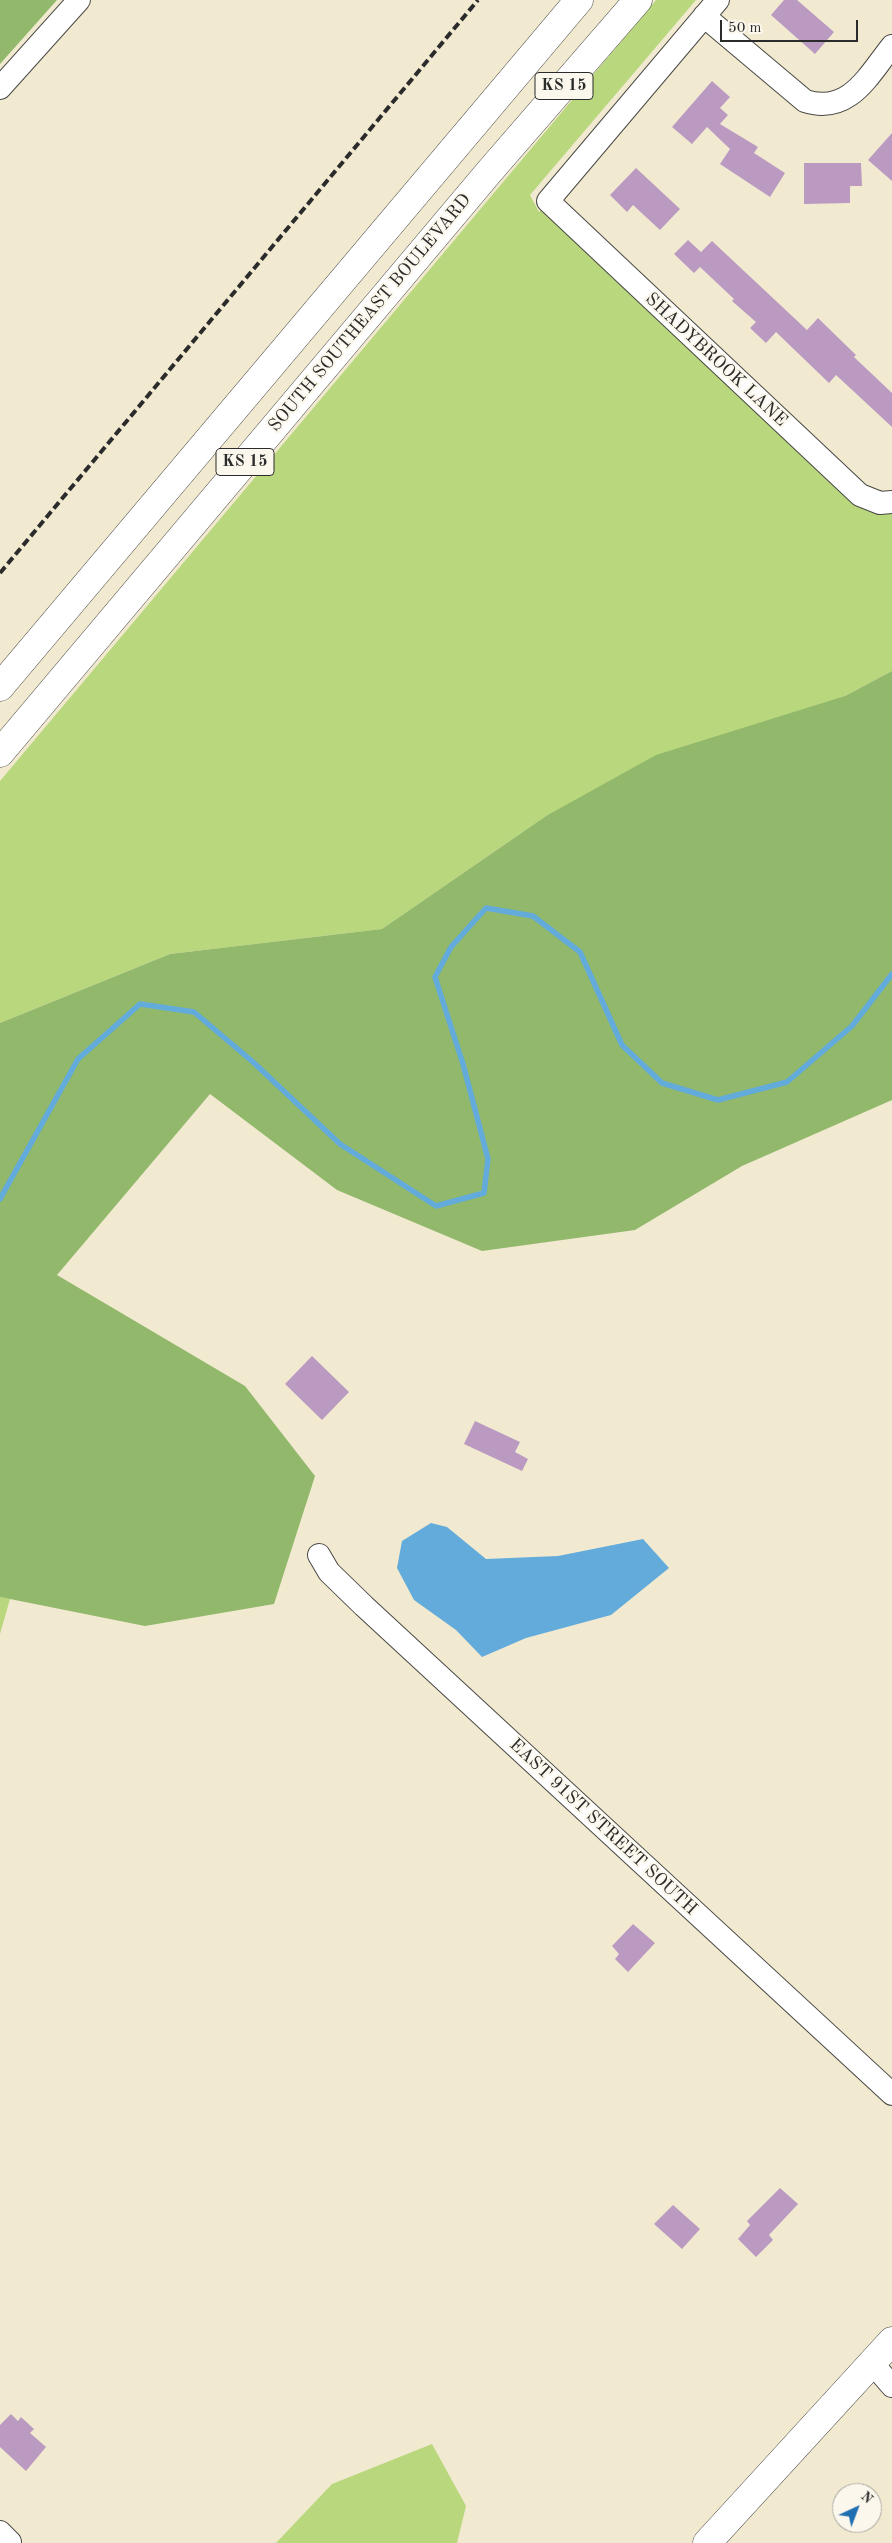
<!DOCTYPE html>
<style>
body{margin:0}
#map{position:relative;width:892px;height:2543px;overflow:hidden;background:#f1ead1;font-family:"Old Standard TT",serif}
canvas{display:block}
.north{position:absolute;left:832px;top:2483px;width:50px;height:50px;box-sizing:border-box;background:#fbf7ec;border:1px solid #a8a59f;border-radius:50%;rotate:43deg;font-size:14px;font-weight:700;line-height:20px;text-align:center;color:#2b2b2b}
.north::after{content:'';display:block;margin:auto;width:18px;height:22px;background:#1f6fb2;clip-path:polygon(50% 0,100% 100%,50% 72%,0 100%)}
.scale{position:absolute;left:720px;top:20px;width:138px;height:22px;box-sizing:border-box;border:2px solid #2b2b2b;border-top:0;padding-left:6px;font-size:15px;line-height:18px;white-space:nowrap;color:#2b2b2b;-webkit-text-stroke:4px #fbf7ec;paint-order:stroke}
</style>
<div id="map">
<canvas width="892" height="2543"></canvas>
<div class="north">N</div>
<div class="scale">50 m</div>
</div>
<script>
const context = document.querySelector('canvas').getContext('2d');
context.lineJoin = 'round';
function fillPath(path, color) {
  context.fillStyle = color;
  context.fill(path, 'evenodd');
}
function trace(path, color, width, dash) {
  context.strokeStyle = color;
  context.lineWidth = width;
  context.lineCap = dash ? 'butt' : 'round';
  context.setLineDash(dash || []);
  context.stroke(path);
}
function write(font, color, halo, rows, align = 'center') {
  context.font = font + ' "Old Standard TT",serif';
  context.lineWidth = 4.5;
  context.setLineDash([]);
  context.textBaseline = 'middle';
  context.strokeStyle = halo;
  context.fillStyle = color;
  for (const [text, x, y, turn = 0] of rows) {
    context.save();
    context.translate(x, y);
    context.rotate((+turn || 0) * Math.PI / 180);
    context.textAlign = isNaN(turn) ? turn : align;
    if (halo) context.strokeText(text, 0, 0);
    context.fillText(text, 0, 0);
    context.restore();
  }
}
fillPath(new Path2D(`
 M 656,0 L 696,0 L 530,195 L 539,212 L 548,201 L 892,509 L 892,671 L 845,696 L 546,816 L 382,929 L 170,954 L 0,1023 L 0,781 Z
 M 0,1597 L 10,1599 L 0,1634 Z
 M 432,2444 L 466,2506 L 457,2543 L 276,2543 L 332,2484 Z`), '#b9d77d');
fillPath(new Path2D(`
 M 0,0 L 57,0 L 0,64 Z
 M 892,671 L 892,1100 L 742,1166 L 635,1230 L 482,1251 L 337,1190 L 210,1094 L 57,1275 L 245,1386 L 315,1476 L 274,1604 L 145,1626 L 0,1597 L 0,1023 L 170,954 L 382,929 L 546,816 L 656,755 L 845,696 Z`), '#92b86c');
fillPath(new Path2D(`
 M 431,1523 L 447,1527 L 486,1559 L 558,1556 L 643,1539 L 669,1568 L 611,1615 L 526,1638 L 482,1657 L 456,1630 L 414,1600 L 397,1568 L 402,1541 Z`), '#63abda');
trace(new Path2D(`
 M 0,1199 L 78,1059 L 140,1004 L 194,1012 L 253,1062 L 340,1144 L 436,1206 L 484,1193 L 488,1159 L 463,1064 L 435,977 L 451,947 L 486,908 L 533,916 L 580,952 L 622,1045 L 662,1083 L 718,1100 L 787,1082 L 852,1026 L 892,974`), '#63abda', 5.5);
fillPath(new Path2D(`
 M 784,0 L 797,0 L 834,32 L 815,54 L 771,15 Z
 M 712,81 L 730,97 L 720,108 L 728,115 L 720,124 L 758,147 L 754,153 L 785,173 L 770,197 L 720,164 L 730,149 L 707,127 L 692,144 L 672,127 Z
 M 892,133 L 892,181 L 868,160 Z
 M 804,163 L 861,163 L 862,186 L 850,186 L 850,203 L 804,204 Z
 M 636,168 L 680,209 L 660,230 L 633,205 L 627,212 L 610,195 Z
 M 688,240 L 701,252 L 712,241 L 807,330 L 818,318 L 856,355 L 854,357 L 892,393 L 892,427 L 836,375 L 829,383 L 776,332 L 766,343 L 750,328 L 756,322 L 732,301 L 734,299 L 700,267 L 694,273 L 674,254 Z
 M 312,1356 L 349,1392 L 322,1420 L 285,1384 Z
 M 475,1421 L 520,1442 L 515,1452 L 528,1459 L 522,1471 L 464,1444 Z
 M 633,1924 L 655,1943 L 628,1972 L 615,1959 L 619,1954 L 612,1946 Z
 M 780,2188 L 798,2204 L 769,2235 L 773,2240 L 756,2257 L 738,2239 L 750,2225 L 747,2221 Z
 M 673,2205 L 700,2229 L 682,2249 L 654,2224 Z
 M 11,2414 L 18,2421 L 21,2417 L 34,2429 L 30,2433 L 46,2447 L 26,2471 L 0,2447 L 0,2425 Z`), '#bb9ac2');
const street = new Path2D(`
 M 718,0 L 548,201 L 860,495 L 880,503 L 892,502
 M 704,16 L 805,101 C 849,115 868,76 892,46
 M 0,88 L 79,0
 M 319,1555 L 329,1572 L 364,1606 L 892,2094
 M 872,2363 L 892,2386
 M 0,2532 L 10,2542`);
const secondary = new Path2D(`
 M 707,2543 L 892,2341`);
const primary = new Path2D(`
 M 0,687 L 579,0
 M 0,753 L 489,172 L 638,0`);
trace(street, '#494844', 24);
trace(secondary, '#494844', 29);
trace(primary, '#494844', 29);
trace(street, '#fff', 22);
trace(secondary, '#fff', 28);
trace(primary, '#fff', 28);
trace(new Path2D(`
 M 0,573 L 478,0`), '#2b2b2b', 4, [8, 4]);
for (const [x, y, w] of [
 [564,86,58],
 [245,462,58]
]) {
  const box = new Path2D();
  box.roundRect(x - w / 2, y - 13.5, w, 27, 4);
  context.fillStyle = '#fbf7ec';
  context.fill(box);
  trace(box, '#2b2b2b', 1);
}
write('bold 16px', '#2b2b2b', null, [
 ["KS 15",564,86],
 ["KS 15",245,462]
]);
write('18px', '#2b2b2b', '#fbf7ec', [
 ["SOUTH SOUTHEAST BOULEVARD",370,313,-50],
 ["SHADYBROOK LANE",716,360,43],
 ["EAST 91ST STREET SOUTH",603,1827,43]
]);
</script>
